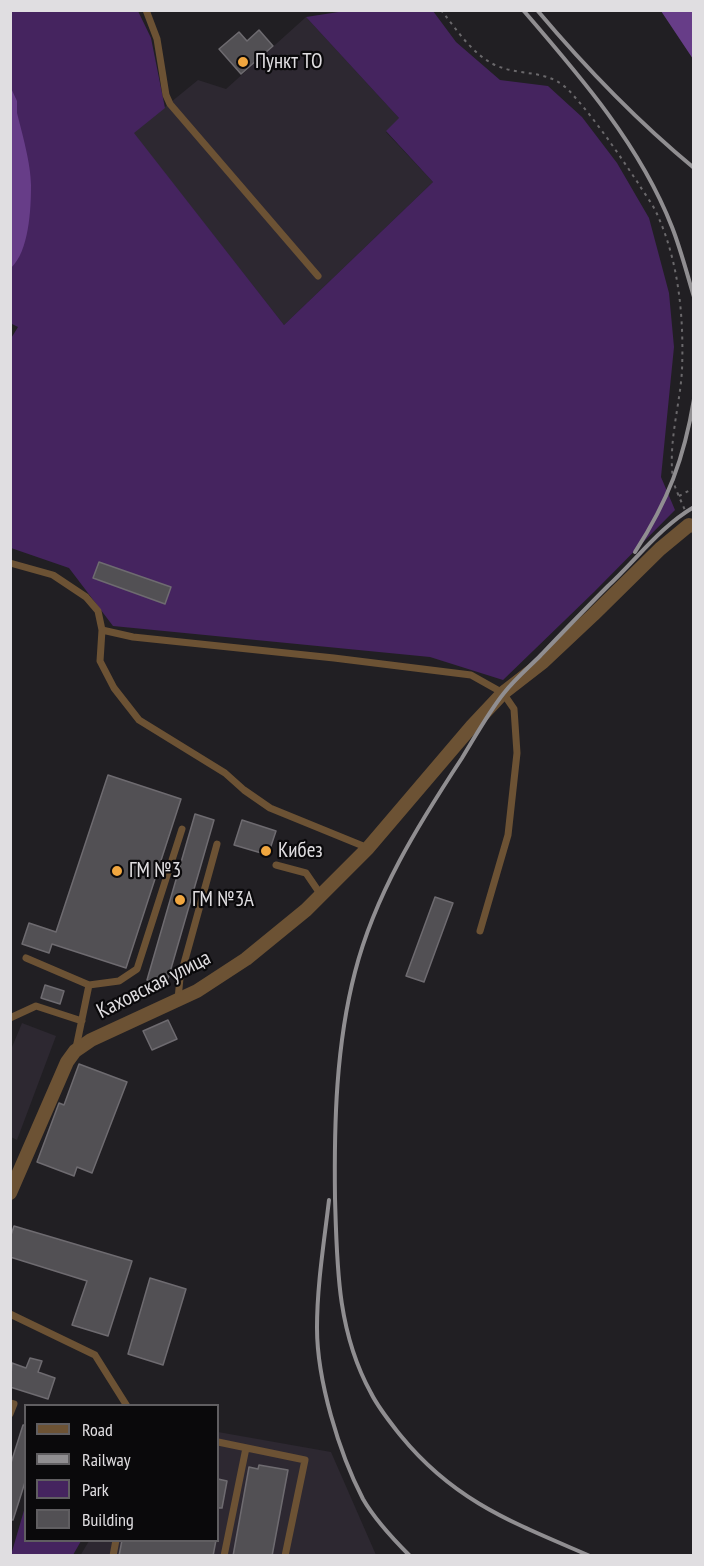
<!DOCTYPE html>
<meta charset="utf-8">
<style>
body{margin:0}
#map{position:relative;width:704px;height:1566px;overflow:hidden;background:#211f23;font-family:"PT Sans Narrow",sans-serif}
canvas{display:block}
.frame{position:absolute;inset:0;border:12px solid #e0dee1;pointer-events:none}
.legend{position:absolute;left:24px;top:1404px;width:195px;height:138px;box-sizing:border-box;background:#0a090b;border:2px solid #605e61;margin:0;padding:8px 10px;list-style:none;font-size:18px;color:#e0dee1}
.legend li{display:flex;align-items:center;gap:12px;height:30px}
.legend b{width:30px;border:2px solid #605e61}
</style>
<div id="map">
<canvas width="704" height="1566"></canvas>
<div class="frame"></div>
<ul class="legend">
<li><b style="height:8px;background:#6c5234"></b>Road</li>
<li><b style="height:8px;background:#908e91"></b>Railway</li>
<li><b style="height:16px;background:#45245f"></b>Park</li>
<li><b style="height:16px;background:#525054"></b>Building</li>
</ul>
</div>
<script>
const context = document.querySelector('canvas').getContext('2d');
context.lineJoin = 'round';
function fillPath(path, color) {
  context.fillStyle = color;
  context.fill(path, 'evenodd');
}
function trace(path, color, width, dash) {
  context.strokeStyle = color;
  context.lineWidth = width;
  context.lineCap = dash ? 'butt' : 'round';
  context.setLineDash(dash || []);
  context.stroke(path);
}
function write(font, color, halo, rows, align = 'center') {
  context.font = font + ' "PT Sans Narrow",sans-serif';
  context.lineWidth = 4.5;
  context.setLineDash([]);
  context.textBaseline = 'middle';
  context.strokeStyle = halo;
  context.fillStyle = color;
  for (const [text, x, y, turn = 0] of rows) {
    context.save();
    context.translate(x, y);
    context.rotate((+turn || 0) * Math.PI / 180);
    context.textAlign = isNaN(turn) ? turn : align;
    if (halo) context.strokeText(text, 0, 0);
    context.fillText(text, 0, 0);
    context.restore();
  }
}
fillPath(new Path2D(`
 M 306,17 L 400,119 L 386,132 L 433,182 L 284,325 L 133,133 L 198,80 L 226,89 Z
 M 22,1023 L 56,1036 L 17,1140 L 11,1137 L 10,1052 Z
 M 218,1432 L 331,1452 L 376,1555 L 80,1556 L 89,1541 L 218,1540 Z`), '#2d2831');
fillPath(new Path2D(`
 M 10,11 L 138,11 L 151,38 L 165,108 L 134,133 L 284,325 L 433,182 L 386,131 L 399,118 L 306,17 L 345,11 L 433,11 L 456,42 L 500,80 L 548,86 L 582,117 L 617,163 L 649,218 L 669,293 L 674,347 L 661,477 L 675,510 L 594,592 L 503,680 L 430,657 L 113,626 L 69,568 L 11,548 L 10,340 L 18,327 L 10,323 Z
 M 25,1507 L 26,1540 L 81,1541 L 73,1555 L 11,1555 Z`), '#45245f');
fillPath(new Path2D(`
 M 661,11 L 693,11 L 693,59 Z
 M 10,86 L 17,101 L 17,113 C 22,133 31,164 31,185 C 31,210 29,251 11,268 Z`), '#673d88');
const building = new Path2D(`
 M 259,30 L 273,46 L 241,74 L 219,49 L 239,32 L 247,41 Z
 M 99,562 L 171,587 L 165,604 L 93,578 Z
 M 108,775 L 181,799 L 126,968 L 52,944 L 49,953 L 22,944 L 29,923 L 56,932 Z
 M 195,814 L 214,820 L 166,986 L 147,980 Z
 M 242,820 L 276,831 L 268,855 L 234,845 Z
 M 435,897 L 453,903 L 424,982 L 406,976 Z
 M 45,985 L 64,991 L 60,1004 L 41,998 Z
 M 168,1020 L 177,1039 L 152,1050 L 143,1031 Z
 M 79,1064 L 127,1082 L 92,1173 L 77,1167 L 74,1176 L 37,1162 L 59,1103 L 64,1105 Z
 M 14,1226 L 132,1261 L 108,1336 L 72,1325 L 87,1281 L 10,1257 L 10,1238 Z
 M 150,1278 L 186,1289 L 163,1365 L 128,1354 Z
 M 30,1358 L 42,1361 L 38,1372 L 55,1378 L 48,1399 L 10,1387 L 12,1363 L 26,1368 Z
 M 23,1425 L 26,1425 L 26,1479 L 13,1520 L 10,1520 L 10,1466 Z
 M 259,1465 L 288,1470 L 272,1556 L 233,1556 L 249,1467 L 258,1469 Z
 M 218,1479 L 227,1481 L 222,1508 L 218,1508 Z
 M 122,1540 L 216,1540 L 213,1556 L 119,1556 Z`);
fillPath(building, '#525054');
trace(building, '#6e6b70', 1.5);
trace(new Path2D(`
 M 441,10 C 457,30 472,54 495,65 C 524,78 550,67 573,95 C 597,122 618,153 638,183 C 644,193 652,203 657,214 C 679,262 684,318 682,370 C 680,406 668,442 673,479 C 675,490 682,502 686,513
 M 679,496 L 694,488`), '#6a686b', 2, [3, 4.5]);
trace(new Path2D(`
 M 146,10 L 157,39 L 166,95 L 170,104 L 318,276
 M 10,563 L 53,575 L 86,597 L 98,611 L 102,630 L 133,637 L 334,658 L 471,675 L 503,693 L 514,709 L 517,753 L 508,835 L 480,931
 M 102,630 L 100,661 L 114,688 L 139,720 L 225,773 L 244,790 L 270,808 L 368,848
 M 276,865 L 306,873 L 321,895
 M 26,958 L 89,985
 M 178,999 L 180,978 L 217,844
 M 10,1018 L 36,1006 L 82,1021
 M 76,1048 L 89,985 L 119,981 L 137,969 L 182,829
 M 10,1314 L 95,1355 L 127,1406
 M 10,1403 L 14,1404 L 10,1414
 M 218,1442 L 305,1460 L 285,1556
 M 113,1556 L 116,1540
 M 224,1556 L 246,1448`), '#6c5234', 7);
trace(new Path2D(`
 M 10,1193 L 67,1062 L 75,1051 L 91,1040 L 197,991 L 246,959 L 306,910 L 368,848 L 472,726 L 503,693 L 543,662 L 593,615 L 660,549 L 689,525 L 694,526`), '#6c5234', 14);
trace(new Path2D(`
 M 523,10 C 580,76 640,145 672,227 C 681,250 687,274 694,297
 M 537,10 C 585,67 636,120 694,168
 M 635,552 C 668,501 684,459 694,399
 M 329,1200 C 324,1243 317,1285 317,1328 C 317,1380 339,1453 363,1499 C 375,1520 393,1539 410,1556
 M 590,1556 C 514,1523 455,1502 401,1436 C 390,1422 379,1409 371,1393 C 337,1331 337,1266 335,1198 C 334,1123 336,1045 355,972 C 375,894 418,825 462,758 C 475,737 488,713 504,693 C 514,680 528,668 540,656 C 563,632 585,609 608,586 C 636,560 661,526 694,507`), '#908e91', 4);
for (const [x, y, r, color] of [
 [243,62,6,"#f0a63f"],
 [266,851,6,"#f0a63f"],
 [117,871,6,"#f0a63f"],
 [180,900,6,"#f0a63f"]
]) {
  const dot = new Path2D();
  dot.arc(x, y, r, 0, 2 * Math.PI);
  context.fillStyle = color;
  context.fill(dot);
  trace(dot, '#0a090b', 2);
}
write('21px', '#e0dee1', '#0a090b', [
 ["Пункт ТО",255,62],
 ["Кибез",278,851],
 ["ГМ №3",129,871],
 ["ГМ №3А",192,900]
], 'left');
write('21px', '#e0dee1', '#0a090b', [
 ["Каховская улица",154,985,-27]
]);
</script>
